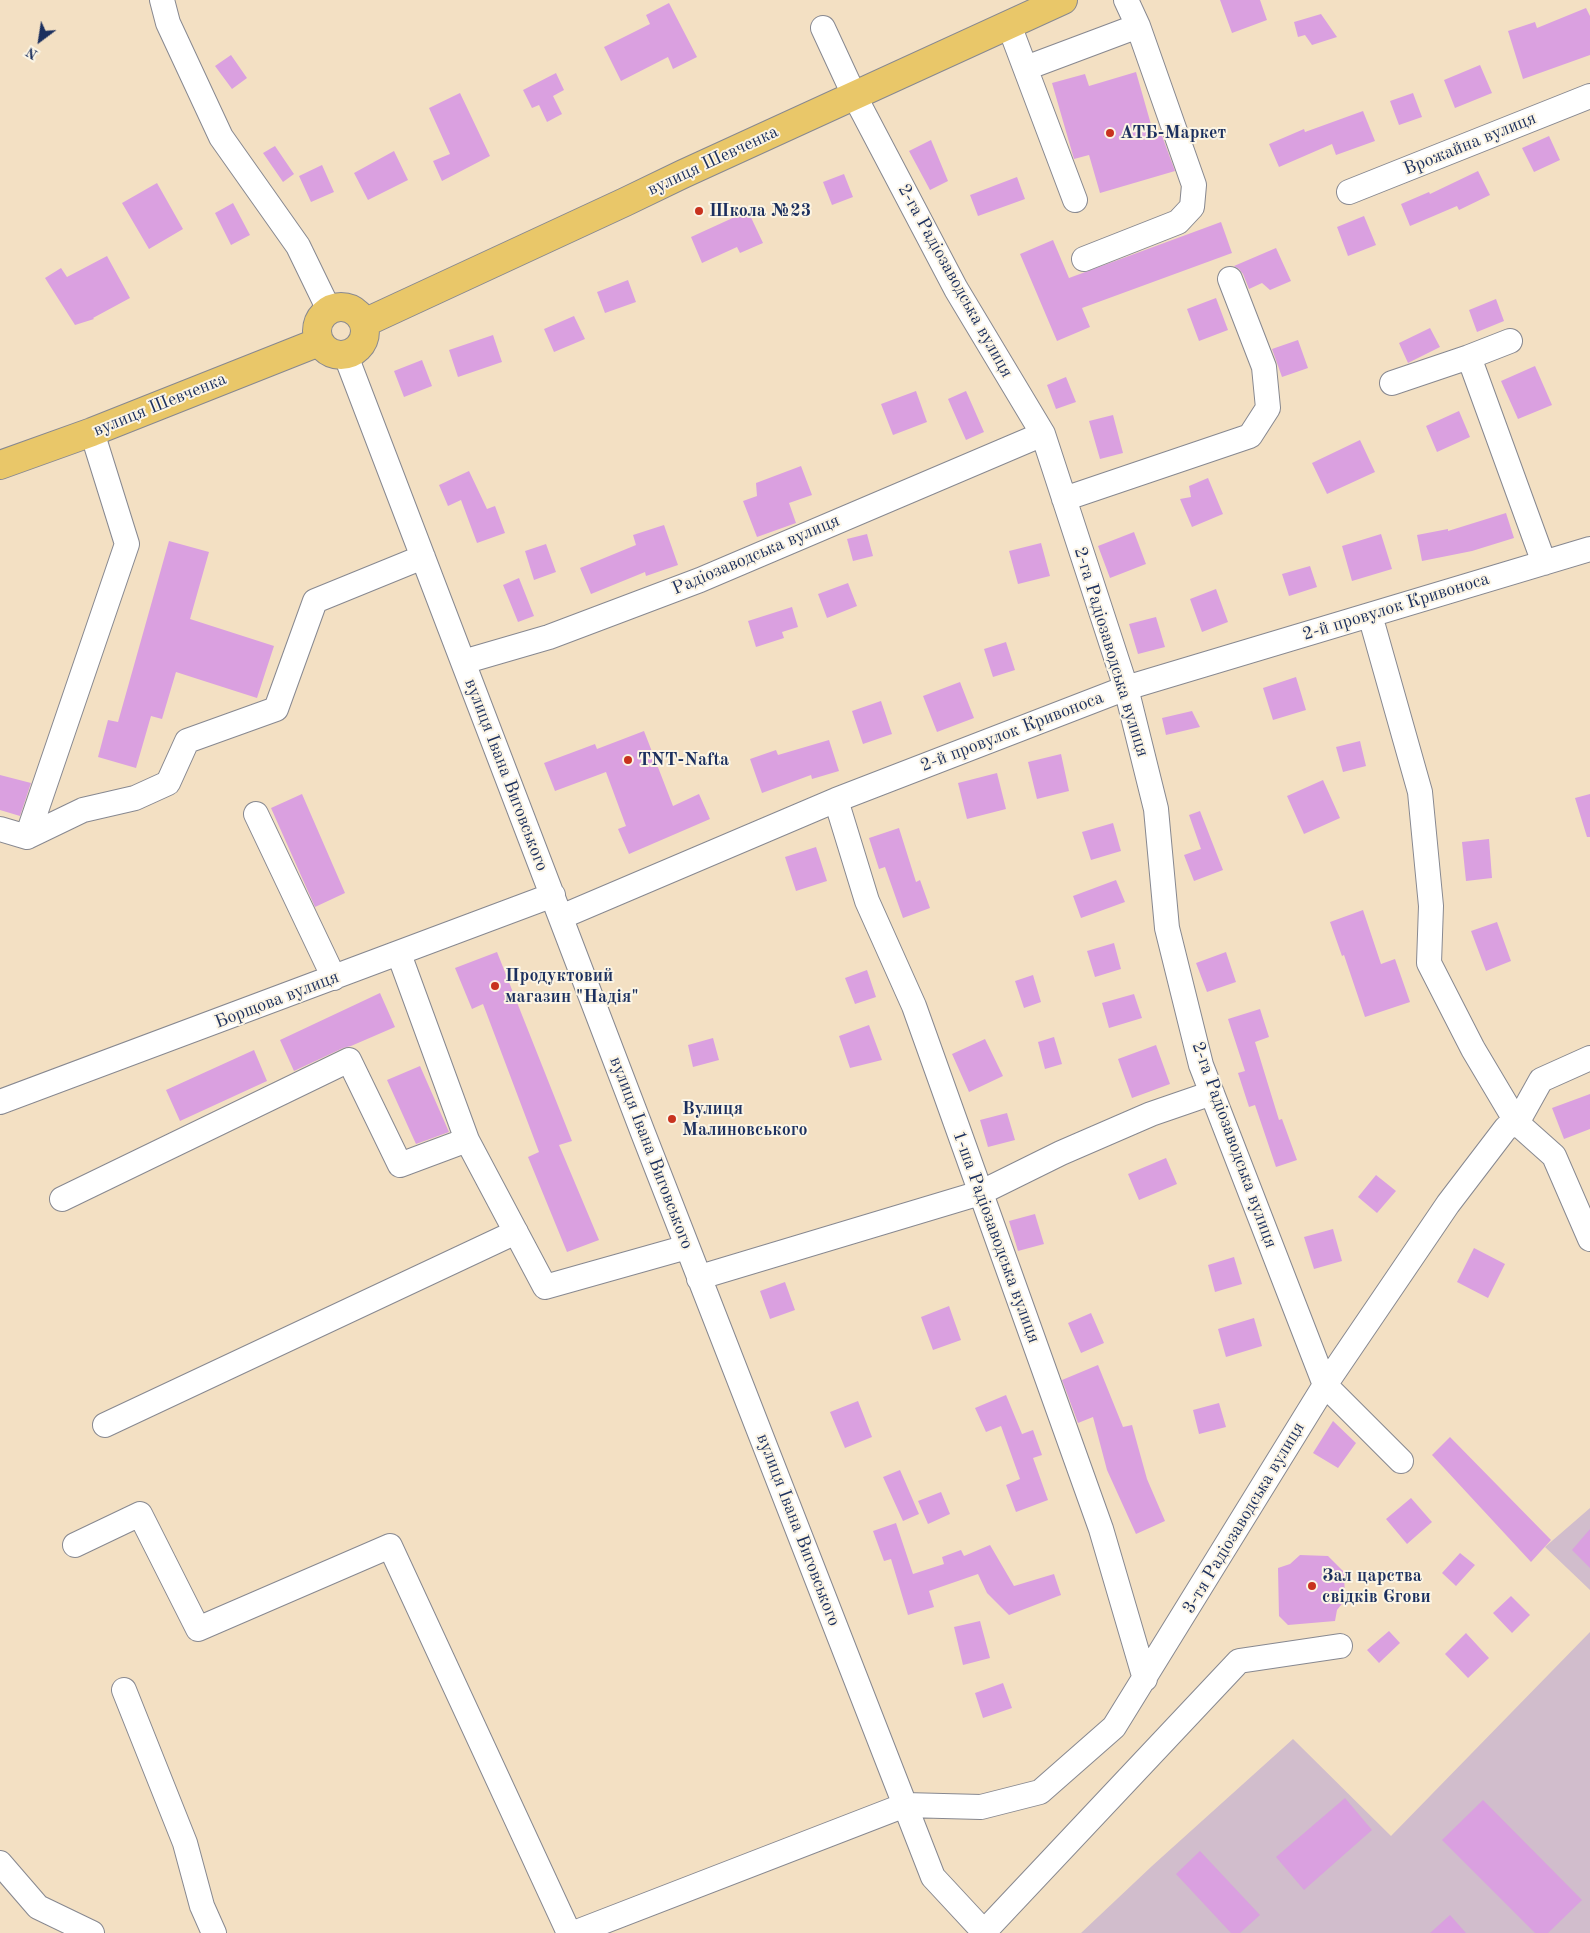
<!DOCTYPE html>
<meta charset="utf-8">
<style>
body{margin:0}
#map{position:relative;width:1590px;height:1933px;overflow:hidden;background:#f3e0c3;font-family:"Old Standard TT",serif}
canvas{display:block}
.north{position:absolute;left:15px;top:15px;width:50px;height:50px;-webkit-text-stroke:4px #fcf5e5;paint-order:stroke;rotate:211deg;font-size:14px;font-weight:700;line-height:20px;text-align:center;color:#1b2f5e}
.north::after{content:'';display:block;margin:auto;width:18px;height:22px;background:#1b2f5e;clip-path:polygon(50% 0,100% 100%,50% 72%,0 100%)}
</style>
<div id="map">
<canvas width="1590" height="1933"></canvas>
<div class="north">N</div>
</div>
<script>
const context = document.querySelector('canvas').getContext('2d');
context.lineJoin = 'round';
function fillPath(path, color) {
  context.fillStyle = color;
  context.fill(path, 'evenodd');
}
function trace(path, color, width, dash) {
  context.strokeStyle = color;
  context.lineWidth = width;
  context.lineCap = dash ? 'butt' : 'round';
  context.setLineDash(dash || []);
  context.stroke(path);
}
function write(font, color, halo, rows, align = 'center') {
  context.font = font + ' "Old Standard TT",serif';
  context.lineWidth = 4;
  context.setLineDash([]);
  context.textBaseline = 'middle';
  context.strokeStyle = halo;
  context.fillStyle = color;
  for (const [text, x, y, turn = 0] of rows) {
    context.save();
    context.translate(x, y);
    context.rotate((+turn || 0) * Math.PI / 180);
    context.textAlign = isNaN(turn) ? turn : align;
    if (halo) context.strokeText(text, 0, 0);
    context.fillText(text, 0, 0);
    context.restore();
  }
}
fillPath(new Path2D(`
 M 1590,1508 L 1590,1590 L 1545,1547 Z
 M 1590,1632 L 1590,1933 L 1081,1933 L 1152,1866 L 1293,1739 L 1391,1836 Z`), '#d1bdcc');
fillPath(new Path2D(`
 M 1220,0 L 1260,0 L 1267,20 L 1232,33 Z
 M 669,3 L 697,57 L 673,69 L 668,57 L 621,81 L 604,47 L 650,24 L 646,15 Z
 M 1586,8 L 1590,16 L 1590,55 L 1523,79 L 1508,31 L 1535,22 L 1537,28 Z
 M 1321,14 L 1337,37 L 1312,45 L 1305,35 L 1298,37 L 1294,22 Z
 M 231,55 L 247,78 L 232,89 L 215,66 Z
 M 1480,65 L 1492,93 L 1455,108 L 1444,80 Z
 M 1136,72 L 1154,135 L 1161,133 L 1175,171 L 1100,193 L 1089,155 L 1074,159 L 1052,83 L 1085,74 L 1089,86 Z
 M 556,73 L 564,90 L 553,96 L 562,114 L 547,122 L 539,105 L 532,108 L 523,90 Z
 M 460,93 L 490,156 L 442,181 L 433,161 L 450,154 L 429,108 Z
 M 1413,93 L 1422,117 L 1399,125 L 1390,101 Z
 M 1363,111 L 1375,141 L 1336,155 L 1332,144 L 1279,167 L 1269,144 L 1304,129 L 1305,132 Z
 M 1549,136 L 1560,160 L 1534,172 L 1522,148 Z
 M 931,140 L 948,181 L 930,190 L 909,151 Z
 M 275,146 L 294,174 L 283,182 L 263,153 Z
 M 394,151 L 408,180 L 368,200 L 354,173 Z
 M 322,165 L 334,192 L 311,202 L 299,176 Z
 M 1478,171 L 1490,195 L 1459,210 L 1457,206 L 1410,226 L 1401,204 L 1429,192 L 1430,194 Z
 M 844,174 L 853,197 L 832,205 L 823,182 Z
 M 1017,177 L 1025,199 L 978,216 L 970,195 Z
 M 157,183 L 183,229 L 149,249 L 122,203 Z
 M 233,203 L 250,235 L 231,245 L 215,213 Z
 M 748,211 L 763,243 L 740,253 L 737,247 L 702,263 L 691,237 Z
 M 1364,216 L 1376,245 L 1348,256 L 1337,227 Z
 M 1221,222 L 1232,253 L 1082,308 L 1090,327 L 1057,341 L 1020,254 L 1053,240 L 1069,278 Z
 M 1276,248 L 1291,281 L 1270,290 L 1262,283 L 1249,289 L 1243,274 L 1239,269 L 1234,266 Z
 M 107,256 L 130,298 L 93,318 L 94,319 L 75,325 L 45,278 L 61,268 L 67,277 Z
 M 628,280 L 636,302 L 605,313 L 597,292 Z
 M 1216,298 L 1228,330 L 1199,341 L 1187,309 Z
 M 1496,299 L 1504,321 L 1477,332 L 1469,310 Z
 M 574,316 L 585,339 L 554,352 L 544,329 Z
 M 1430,328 L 1440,347 L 1408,363 L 1399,343 Z
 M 493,335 L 502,362 L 458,377 L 449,350 Z
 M 1298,340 L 1308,368 L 1282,377 L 1272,349 Z
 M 422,360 L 432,386 L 404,397 L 394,371 Z
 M 1535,366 L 1552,405 L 1518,419 L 1501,381 Z
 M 1066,377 L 1076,402 L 1056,409 L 1047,385 Z
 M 916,391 L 927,422 L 893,435 L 881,404 Z
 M 966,391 L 984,432 L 966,440 L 948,399 Z
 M 1459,411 L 1470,437 L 1437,452 L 1426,426 Z
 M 1113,415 L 1123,453 L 1100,459 L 1089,421 Z
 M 1360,440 L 1375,472 L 1327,494 L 1312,463 Z
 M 801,466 L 812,495 L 789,503 L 796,523 L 757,537 L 743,501 L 757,496 L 756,483 Z
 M 469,471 L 487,509 L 495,506 L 505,533 L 477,543 L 461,500 L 448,506 L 439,485 Z
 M 1208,478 L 1223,514 L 1192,527 L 1180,499 L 1191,497 L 1189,486 Z
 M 1506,513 L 1514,538 L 1472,551 L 1422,561 L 1417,535 L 1448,529 L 1448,531 Z
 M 664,525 L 678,565 L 646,576 L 645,572 L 591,594 L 580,568 L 636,545 L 633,535 Z
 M 1134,532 L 1146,564 L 1110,578 L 1098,546 Z
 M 867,534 L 873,556 L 853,561 L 847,539 Z
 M 1381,534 L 1392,569 L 1352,581 L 1342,546 Z
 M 169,541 L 209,552 L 190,619 L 274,646 L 257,698 L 176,672 L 162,719 L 151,716 L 136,768 L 98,757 L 108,720 L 118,722 Z
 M 1041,543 L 1050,576 L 1018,584 L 1009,551 Z
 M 546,544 L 556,572 L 534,580 L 525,551 Z
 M 1310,566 L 1317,587 L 1289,596 L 1282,574 Z
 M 519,578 L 534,616 L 518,622 L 503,585 Z
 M 848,583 L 857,606 L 827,618 L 818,594 Z
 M 1216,589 L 1228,622 L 1202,632 L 1190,599 Z
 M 792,607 L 798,627 L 782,632 L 784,638 L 756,647 L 748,621 Z
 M 1156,617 L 1165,647 L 1138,654 L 1129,624 Z
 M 1006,642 L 1015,670 L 993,677 L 984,649 Z
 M 1296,677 L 1306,710 L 1273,720 L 1263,688 Z
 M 960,682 L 974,718 L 937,732 L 923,696 Z
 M 881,701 L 892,734 L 863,744 L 852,711 Z
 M 1192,711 L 1200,727 L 1166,735 L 1162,718 Z
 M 644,731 L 673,806 L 699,794 L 710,819 L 629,854 L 618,829 L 626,826 L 606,772 L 555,791 L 544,763 L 595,744 L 597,749 Z
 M 829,740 L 839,771 L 812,779 L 811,775 L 762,793 L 750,759 L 776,750 L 778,755 Z
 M 1360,741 L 1366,766 L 1343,772 L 1336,747 Z
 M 1061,754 L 1069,791 L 1037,799 L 1028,762 Z
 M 997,773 L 1006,809 L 967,819 L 958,783 Z
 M 0,775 L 31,783 L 20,816 L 0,810 Z
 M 1323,780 L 1340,818 L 1304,834 L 1287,796 Z
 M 302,794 L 345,893 L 315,907 L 271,808 Z
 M 1590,794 L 1590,837 L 1587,837 L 1575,798 Z
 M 1200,811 L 1223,870 L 1194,881 L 1184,855 L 1201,849 L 1189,815 Z
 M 1113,823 L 1121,851 L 1091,860 L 1082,832 Z
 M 899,828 L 916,882 L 920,880 L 930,908 L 903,918 L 885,867 L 879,869 L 869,838 Z
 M 1489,839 L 1492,878 L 1466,881 L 1462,842 Z
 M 816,847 L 827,881 L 796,891 L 785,857 Z
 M 1116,880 L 1125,902 L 1081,918 L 1073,896 Z
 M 1363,910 L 1381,964 L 1395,959 L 1410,1002 L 1365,1017 L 1344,955 L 1342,956 L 1330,922 Z
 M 1497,922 L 1511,961 L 1486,971 L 1471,931 Z
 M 1114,943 L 1121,969 L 1095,977 L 1087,951 Z
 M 497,952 L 572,1141 L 559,1145 L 599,1240 L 567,1252 L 528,1157 L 539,1152 L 483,1004 L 472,1009 L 455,968 Z
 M 1226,952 L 1236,982 L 1207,992 L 1196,963 Z
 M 867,970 L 876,997 L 855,1004 L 845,978 Z
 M 1033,975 L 1041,1002 L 1024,1008 L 1015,981 Z
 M 380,993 L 395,1027 L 351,1046 L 343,1048 L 294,1071 L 280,1040 Z
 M 1134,994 L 1142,1018 L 1109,1028 L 1102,1003 Z
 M 1260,1009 L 1269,1037 L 1255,1042 L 1279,1120 L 1282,1119 L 1297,1160 L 1276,1167 L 1255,1105 L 1249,1107 L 1238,1073 L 1245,1071 L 1228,1019 Z
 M 869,1025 L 882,1060 L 850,1068 L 839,1036 Z
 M 1054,1037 L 1062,1064 L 1045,1069 L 1038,1042 Z
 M 713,1038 L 719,1060 L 693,1067 L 688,1045 Z
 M 985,1039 L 1003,1076 L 969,1092 L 952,1054 Z
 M 1156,1045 L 1170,1084 L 1132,1098 L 1118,1059 Z
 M 254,1050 L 267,1081 L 180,1121 L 166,1090 Z
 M 420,1066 L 449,1132 L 416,1144 L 387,1080 Z
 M 1590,1094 L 1590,1129 L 1564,1139 L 1552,1108 Z
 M 1007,1113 L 1015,1140 L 988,1147 L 980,1120 Z
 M 1166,1158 L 1177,1184 L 1139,1200 L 1128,1174 Z
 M 1376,1175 L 1396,1191 L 1377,1213 L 1358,1197 Z
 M 1035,1214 L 1044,1244 L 1018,1251 L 1009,1221 Z
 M 1333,1229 L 1342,1261 L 1314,1269 L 1304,1237 Z
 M 1474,1248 L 1505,1264 L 1488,1298 L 1457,1282 Z
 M 1234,1257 L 1242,1284 L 1215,1292 L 1208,1265 Z
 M 785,1282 L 795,1310 L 770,1319 L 760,1291 Z
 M 949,1306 L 961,1340 L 933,1350 L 921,1317 Z
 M 1091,1313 L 1104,1343 L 1081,1353 L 1068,1323 Z
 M 1254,1318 L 1262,1346 L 1226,1357 L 1218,1329 Z
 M 1098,1365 L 1123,1427 L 1132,1425 L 1147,1479 L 1165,1521 L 1136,1534 L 1107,1470 L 1093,1417 L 1078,1423 L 1062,1380 Z
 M 1006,1395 L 1022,1434 L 1033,1430 L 1042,1455 L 1033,1458 L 1048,1500 L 1016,1512 L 1006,1485 L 1020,1479 L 1001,1426 L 986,1432 L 975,1408 Z
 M 858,1401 L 872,1437 L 845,1448 L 830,1412 Z
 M 1219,1403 L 1226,1427 L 1199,1434 L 1193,1410 Z
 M 1333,1421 L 1356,1443 L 1338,1468 L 1313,1453 Z
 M 1450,1437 L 1551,1540 L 1531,1562 L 1432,1455 Z
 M 900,1470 L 919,1514 L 903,1521 L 883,1477 Z
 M 941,1492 L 950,1514 L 928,1524 L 918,1501 Z
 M 1411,1498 L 1432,1522 L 1407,1544 L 1386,1519 Z
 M 896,1523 L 913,1574 L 944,1564 L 942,1557 L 961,1550 L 964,1556 L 990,1545 L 1014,1586 L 1054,1574 L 1061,1595 L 1009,1615 L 987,1593 L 978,1574 L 929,1591 L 934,1607 L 908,1615 L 891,1559 L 884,1561 L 873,1531 Z
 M 1590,1529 L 1590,1568 L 1572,1550 Z
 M 1460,1553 L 1475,1565 L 1456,1586 L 1442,1573 Z
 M 1300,1555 L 1328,1556 L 1344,1572 L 1345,1600 L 1337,1610 L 1335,1621 L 1288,1625 L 1279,1616 L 1278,1568 L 1290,1564 Z
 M 1511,1596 L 1530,1615 L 1512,1633 L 1493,1613 Z
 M 980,1621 L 990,1658 L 963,1665 L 954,1627 Z
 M 1389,1631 L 1400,1643 L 1379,1663 L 1367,1650 Z
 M 1466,1633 L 1489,1658 L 1468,1678 L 1445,1654 Z
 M 1003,1683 L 1012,1708 L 983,1718 L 975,1693 Z
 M 1345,1798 L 1372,1830 L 1304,1890 L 1276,1857 Z
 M 1483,1800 L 1582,1900 L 1548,1933 L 1535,1933 L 1442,1840 Z
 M 1200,1851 L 1260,1915 L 1240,1933 L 1231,1933 L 1176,1874 Z
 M 1450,1915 L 1466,1933 L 1430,1933 Z`), '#daa0e0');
const minor = new Path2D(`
 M 162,0 L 168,23 L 221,137 L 298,246 L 329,310
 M 1009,25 L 1075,200
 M 823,28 L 854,95 L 956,289 L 1043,434 L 1126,688 L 1156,809 L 1167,928 L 1201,1065 L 1325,1385 L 1401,1461
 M 1026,68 L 1138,26
 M 1349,192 L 1590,96
 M 1084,259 L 1178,222 L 1192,207 L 1194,185 L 1138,26 L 1126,0
 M 346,356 L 643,1133 L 933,1877 L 985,1933
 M 1469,357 L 1510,341
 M 1392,383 L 1469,357 L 1544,563
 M 1064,499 L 1250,436 L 1268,408 L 1264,367 L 1230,279
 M 1370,615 L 1420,792 L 1431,906 L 1429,963 L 1473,1049 L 1517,1123 L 1554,1156 L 1590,1239
 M 463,662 L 549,637 L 700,580 L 1043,434
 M 836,800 L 867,901 L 914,1006 L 1101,1529 L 1145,1679
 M 256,814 L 334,978
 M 0,829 L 27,837 L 127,544 L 92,432
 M 27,837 L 83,810 L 135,798 L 168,783 L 187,741 L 276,709 L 315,601 L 423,557
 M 561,917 L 836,800 L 1126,688 L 1590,549
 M 399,954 L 467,1140
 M 0,1102 L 553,895
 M 1517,1123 L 1541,1080 L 1590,1058
 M 62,1199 L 349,1060 L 400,1165 L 467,1140 L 545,1287 L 687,1247
 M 699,1279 L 707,1275 L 980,1193 L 1061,1153 L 1151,1114 L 1212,1093
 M 105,1425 L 516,1232
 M 75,1545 L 140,1514 L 198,1629 L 390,1546 L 569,1933
 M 124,1690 L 185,1843 L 202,1906 L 214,1933
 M 0,1863 L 38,1907 L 92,1933
 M 984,1932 L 1239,1661 L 1340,1646
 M 574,1933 L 905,1805 L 981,1807 L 1040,1792 L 1114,1727 L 1325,1385 L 1448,1204 L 1506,1128 L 1517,1123`);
const major = new Path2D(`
 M317 331a24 24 0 1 1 48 0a24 24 0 1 1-48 0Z
 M 364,323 L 625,202 L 683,174 L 1063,0
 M 0,465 L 92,432 L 319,342`);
trace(minor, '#878890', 26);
trace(major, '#878890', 30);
trace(minor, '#fff', 24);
trace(major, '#e9c769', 28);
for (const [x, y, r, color] of [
 [1110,133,5,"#c8321e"],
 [699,211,5,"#c8321e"],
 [628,760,5,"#c8321e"],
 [495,986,5,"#c8321e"],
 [672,1119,5,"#c8321e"],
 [1312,1586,5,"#c8321e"]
]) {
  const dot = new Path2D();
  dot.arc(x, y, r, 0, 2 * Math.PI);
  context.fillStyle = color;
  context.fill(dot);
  trace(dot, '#fcf5e5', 2);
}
write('bold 18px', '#1b2f5e', '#fcf5e5', [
 ["АТБ-Маркет",1120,133],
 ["Школа №23",709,211],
 ["TNT-Nafta",638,760],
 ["Продуктовий",505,976],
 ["магазин \"Надія\"",505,997],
 ["Вулиця",682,1109],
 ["Малиновського",682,1130],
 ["Зал царства",1322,1576],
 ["свідків Єгови",1322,1597]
], 'left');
write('18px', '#1b2f5e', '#fcf5e5', [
 ["Врожайна вулиця",1470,144,-22],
 ["вулиця Шевченка",713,161,-25],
 ["2-га Радіозаводська вулиця",955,281,61],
 ["вулиця Шевченка",160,405,-22],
 ["Радіозаводська вулиця",756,555,-23],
 ["2-й провулок Кривоноса",1396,607,-17],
 ["2-га Радіозаводська вулиця",1111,652,73],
 ["2-й провулок Кривоноса",1012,732,-21],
 ["вулиця Івана Виговського",506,775,69],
 ["Борщова вулиця",277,1000,-21],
 ["2-га Радіозаводська вулиця",1234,1145,70],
 ["вулиця Івана Виговського",651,1153,69],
 ["1-ша Радіозаводська вулиця",996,1237,70],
 ["3-тя Радіозаводська вулиця",1244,1518,-59],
 ["вулиця Івана Виговського",798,1530,69]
]);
</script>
